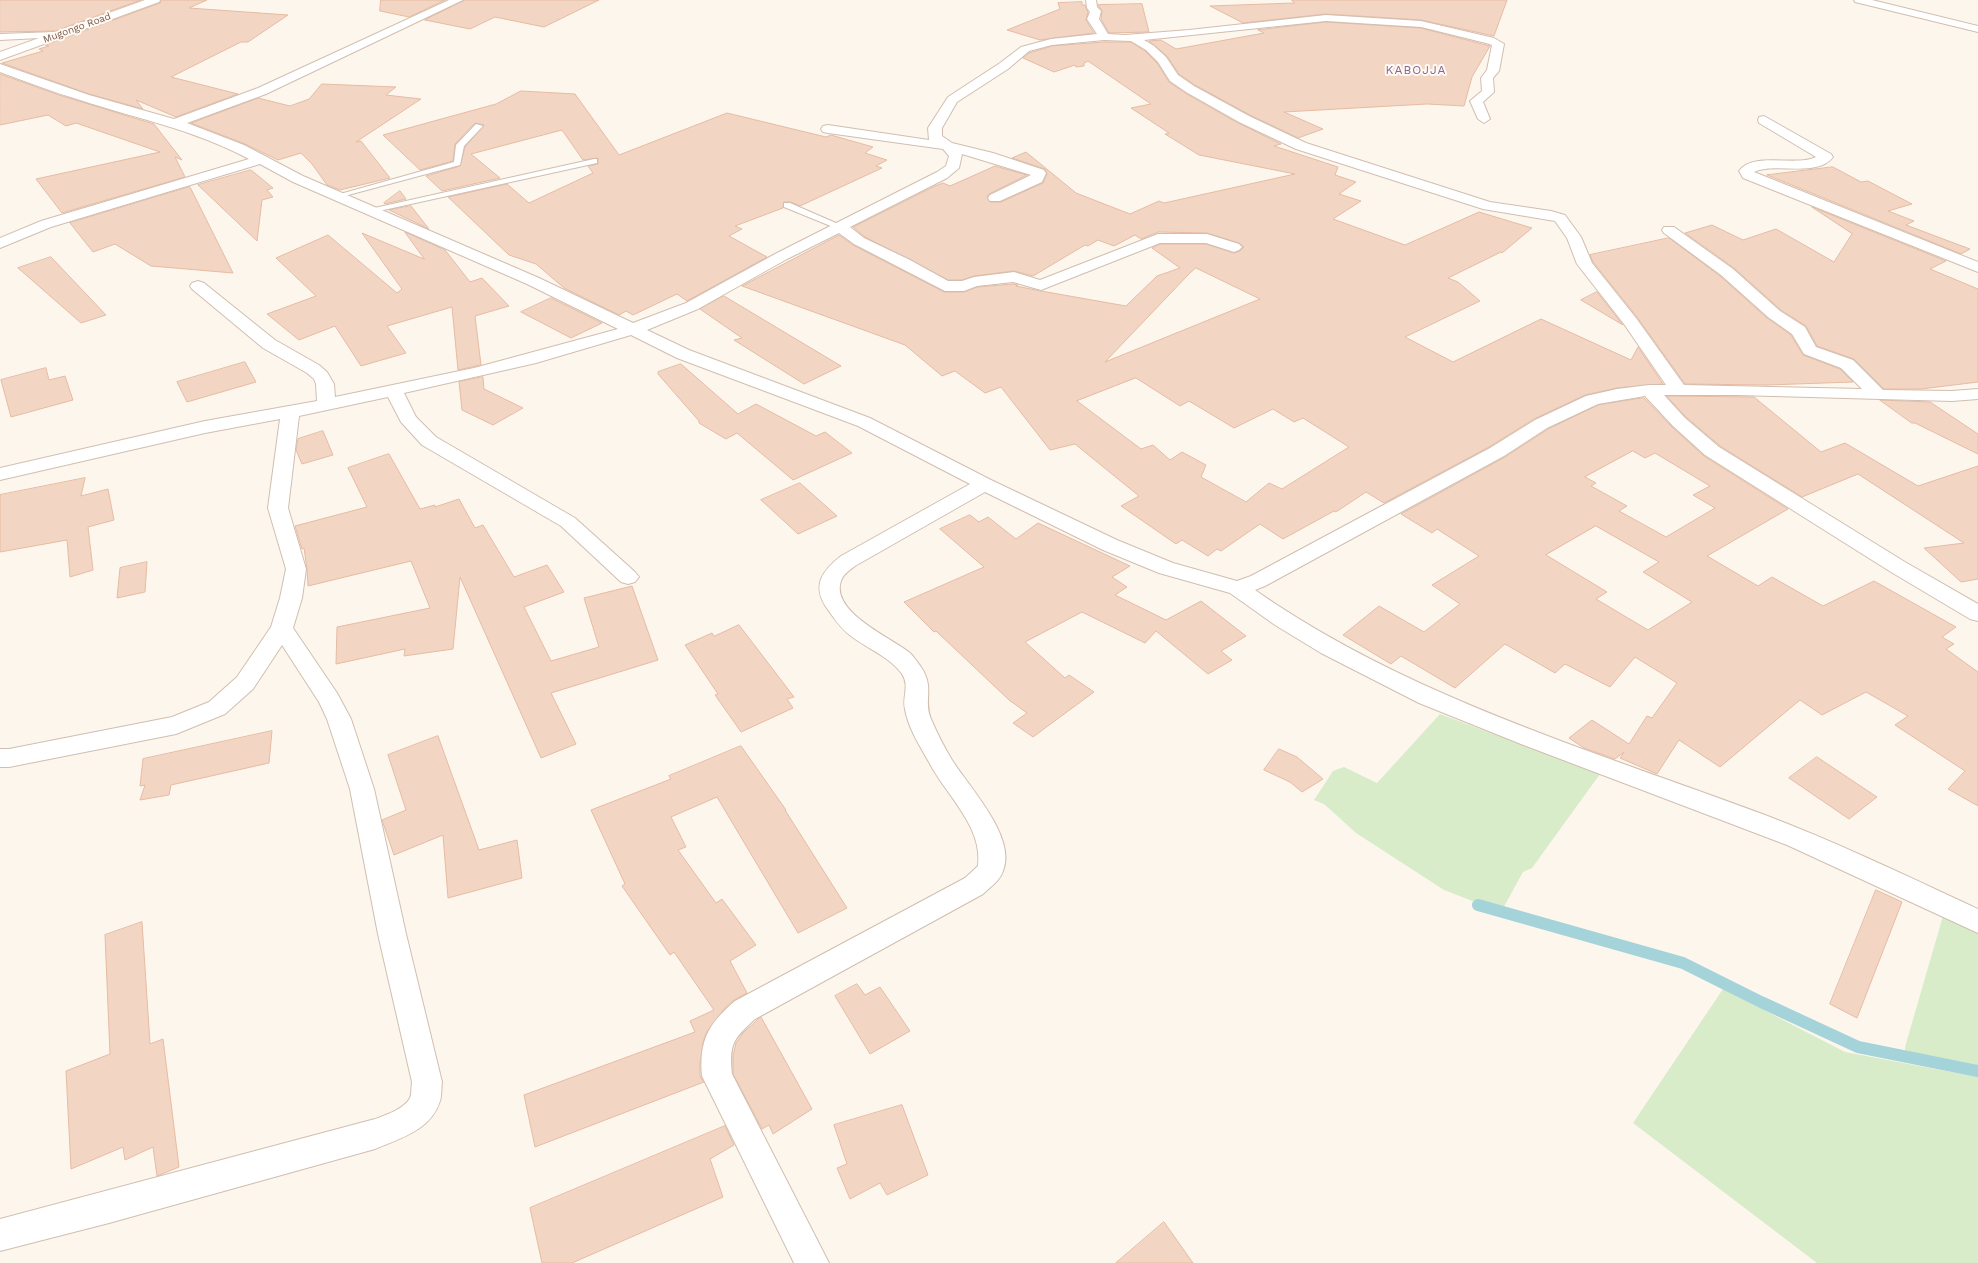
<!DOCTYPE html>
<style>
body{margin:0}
canvas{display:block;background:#fdf6ec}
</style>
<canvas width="1978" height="1263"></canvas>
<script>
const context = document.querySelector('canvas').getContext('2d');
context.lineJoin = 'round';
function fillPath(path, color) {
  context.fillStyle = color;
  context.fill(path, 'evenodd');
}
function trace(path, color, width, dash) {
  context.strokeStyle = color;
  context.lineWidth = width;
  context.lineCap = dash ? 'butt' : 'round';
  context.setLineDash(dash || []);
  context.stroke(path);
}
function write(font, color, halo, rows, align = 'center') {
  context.font = font + ' "Work Sans",sans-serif';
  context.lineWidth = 4;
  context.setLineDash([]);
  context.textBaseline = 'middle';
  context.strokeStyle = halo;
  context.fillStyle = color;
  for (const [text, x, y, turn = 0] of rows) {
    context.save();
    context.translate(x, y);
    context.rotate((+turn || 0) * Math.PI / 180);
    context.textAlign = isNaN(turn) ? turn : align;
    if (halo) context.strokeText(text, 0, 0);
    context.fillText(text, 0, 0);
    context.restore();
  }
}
fillPath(new Path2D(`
 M 1440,714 L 1600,774 L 1532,868 L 1523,872 L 1501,912 L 1444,890 L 1356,833 L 1324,804 L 1314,800 L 1333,771 L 1344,767 L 1377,783 Z
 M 1943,916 L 1978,932 L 1978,1071 L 1905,1056 L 1905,1047 Z
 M 1723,989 L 1845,1052 L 1978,1077 L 1978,1263 L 1817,1263 L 1633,1123 Z`), '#d8ecc9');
trace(new Path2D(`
 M 1478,905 L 1683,963 L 1761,1002 L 1858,1047 L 1978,1071`), '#a5d3da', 12);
const building = new Path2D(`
 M 0,0 L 141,0 L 55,31 L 0,32 Z
 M 161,0 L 207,0 L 189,8 L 288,15 L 248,42 L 241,42 L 171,77 L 238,94 L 176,117 L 136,100 L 143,109 L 89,94 L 2,63 L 43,51 L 39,49 L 49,46 L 45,45 L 160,3 Z
 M 381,0 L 445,0 L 409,17 L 380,11 Z
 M 465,0 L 599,0 L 544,27 L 495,17 L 470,29 L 425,20 Z
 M 1292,0 L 1507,0 L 1494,36 L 1421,20 L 1326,14 L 1243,23 L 1210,6 L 1294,3 Z
 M 1082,2 L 1082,5 L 1085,5 L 1088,12 L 1086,20 L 1094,33 L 1040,40 L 1007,30 L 1060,9 L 1058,3 Z
 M 1142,4 L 1149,32 L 1109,33 L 1101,19 L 1102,11 L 1098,5 Z
 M 1326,22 L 1421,28 L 1490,46 L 1472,77 L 1464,106 L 1427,104 L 1284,112 L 1323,129 L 1298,138 L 1250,115 L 1195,85 L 1179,74 L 1167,56 L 1149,41 L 1161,40 L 1176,49 L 1264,33 L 1258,30 Z
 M 1104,42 L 1131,42 L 1145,51 L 1157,63 L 1169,82 L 1185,93 L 1238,123 L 1281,144 L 1274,146 L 1338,167 L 1335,175 L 1356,182 L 1339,194 L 1361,201 L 1333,219 L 1405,245 L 1479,212 L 1532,228 L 1502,253 L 1501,252 L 1448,278 L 1458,282 L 1480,301 L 1405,337 L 1453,362 L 1541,319 L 1631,360 L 1638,347 L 1663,384 L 1617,388 L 1585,395 L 1534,419 L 1489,447 L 1384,503 L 1366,492 L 1336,512 L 1334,511 L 1283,539 L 1260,524 L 1221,551 L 1217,549 L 1208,556 L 1182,540 L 1176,544 L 1121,506 L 1139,496 L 1075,444 L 1050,450 L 1001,387 L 985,393 L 955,371 L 942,376 L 905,345 L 742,286 L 839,235 L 853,245 L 944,292 L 964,292 L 977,287 L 1013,284 L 1018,285 L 1016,286 L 1041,291 L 1126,306 L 1157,276 L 1180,268 L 1152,248 L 1160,244 L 1206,244 L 1234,253 L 1240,251 L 1244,247 L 1239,243 L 1207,233 L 1158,232 L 1141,239 L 1135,235 L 1114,246 L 1098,240 L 1088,246 L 1085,245 L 1033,276 L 1014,271 L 974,276 L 962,280 L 948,280 L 865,237 L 853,227 L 935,186 L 943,183 L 950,186 L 995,166 L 1027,175 L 989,194 L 987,197 L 990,202 L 1001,202 L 1043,183 L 1047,174 L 1045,169 L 1012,158 L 1026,152 L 1076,193 L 1130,214 L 1159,201 L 1164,203 L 1295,174 L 1199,155 L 1165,134 L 1169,133 L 1131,108 L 1151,104 L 1088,61 L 1084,63 L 1084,66 L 1076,67 L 1075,65 L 1054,72 L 1023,58 L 1029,53 L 1052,46 ZM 1196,268 L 1260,299 L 1105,362 L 1189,274 ZM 1136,378 L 1180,406 L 1189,401 L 1234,428 L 1273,409 L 1294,422 L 1303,418 L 1349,447 L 1282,489 L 1269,483 L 1246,502 L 1201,477 L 1206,465 L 1182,452 L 1170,460 L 1153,445 L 1141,449 L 1077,401 Z
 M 0,74 L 59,95 L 154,124 L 182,160 L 175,157 L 185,177 L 62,213 L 36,179 L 160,152 L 76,123 L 66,126 L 48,115 L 0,125 Z
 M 322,84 L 396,87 L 386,95 L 421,99 L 356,142 L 361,141 L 390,178 L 340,190 L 327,185 L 312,164 L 301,153 L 278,160 L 245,144 L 191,123 L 258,98 L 290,106 L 309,99 Z
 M 521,91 L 575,94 L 619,155 L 727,113 L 826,137 L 831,135 L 873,147 L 865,153 L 887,160 L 876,166 L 882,168 L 800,206 L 791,202 L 784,202 L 783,208 L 735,226 L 742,229 L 729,236 L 767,257 L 687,301 L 677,294 L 633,315 L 626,311 L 619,315 L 564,288 L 536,264 L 509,255 L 448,197 L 507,184 L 529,203 L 593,173 L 588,166 L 598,164 L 598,158 L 583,160 L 562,130 L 471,154 L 500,178 L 442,191 L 426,176 L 460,166 L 465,147 L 484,125 L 475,123 L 455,144 L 453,161 L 420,170 L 383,135 L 496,104 Z
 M 1833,167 L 1861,182 L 1868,181 L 1912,204 L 1888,211 L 1914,221 L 1906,225 L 1970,249 L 1961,254 L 1767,175 Z
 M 251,170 L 273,188 L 267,190 L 273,197 L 262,200 L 257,241 L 198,185 Z
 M 190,187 L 233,273 L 151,266 L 115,244 L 93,252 L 70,223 Z
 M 400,191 L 406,199 L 385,204 L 384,203 Z
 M 411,206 L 429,229 L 389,210 Z
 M 1812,207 L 1946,261 L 1930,269 L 1978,289 L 1978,382 L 1921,389 L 1884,389 L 1854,359 L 1817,346 L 1806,326 L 1781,310 L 1734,268 L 1685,233 L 1712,225 L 1743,240 L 1776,229 L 1834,262 L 1852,234 Z
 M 405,232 L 445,250 L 470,282 L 482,278 L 509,306 L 475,316 L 481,365 L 458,370 L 452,307 L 387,326 L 406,353 L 361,366 L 335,326 L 299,340 L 267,314 L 316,296 L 276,258 L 328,235 L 397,293 L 402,289 L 362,233 L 424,259 Z
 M 1669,238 L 1720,276 L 1767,318 L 1791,335 L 1803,355 L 1840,369 L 1853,382 L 1767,385 L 1685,384 L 1637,317 L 1593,262 L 1590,255 Z
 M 51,257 L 106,315 L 81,323 L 18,268 Z
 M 1597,292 L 1623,325 L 1581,300 Z
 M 724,296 L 841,366 L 804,384 L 734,340 L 742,338 L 700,309 Z
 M 551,298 L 602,323 L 571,338 L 521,312 Z
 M 245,362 L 256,382 L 187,402 L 177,382 Z
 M 681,364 L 738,414 L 756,404 L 816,436 L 825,432 L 852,453 L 793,480 L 737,433 L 726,439 L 699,423 L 699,421 L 658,374 L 658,372 Z
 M 46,368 L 49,380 L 65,376 L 73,400 L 11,417 L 1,380 Z
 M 483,377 L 484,389 L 523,408 L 493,425 L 462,410 L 459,382 Z
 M 1667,396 L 1754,397 L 1821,452 L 1845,443 L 1918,486 L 1978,466 L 1978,579 L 1961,582 L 1924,548 L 1964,543 L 1858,474 L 1802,497 L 1720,446 L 1686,417 Z
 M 1644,398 L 1672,427 L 1704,456 L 1788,509 L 1707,556 L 1758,586 L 1772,577 L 1823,606 L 1874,581 L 1956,627 L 1942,637 L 1954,644 L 1946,649 L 1978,672 L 1978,806 L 1948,789 L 1965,771 L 1895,725 L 1908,716 L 1866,692 L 1822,715 L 1800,700 L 1720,767 L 1679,740 L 1657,774 L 1620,758 L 1624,752 L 1615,759 L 1584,748 L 1569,738 L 1592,720 L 1629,744 L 1647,716 L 1652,718 L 1677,683 L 1635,657 L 1610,687 L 1565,664 L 1555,673 L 1505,644 L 1455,688 L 1401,656 L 1391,664 L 1343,635 L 1379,606 L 1424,632 L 1460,604 L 1432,585 L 1479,556 L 1437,529 L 1432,533 L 1401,514 L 1505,457 L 1548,429 L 1598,405 ZM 1633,451 L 1645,458 L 1655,453 L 1710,486 L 1693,495 L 1715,508 L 1666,537 L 1619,511 L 1627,506 L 1591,486 L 1596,483 L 1585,477 ZM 1596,526 L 1659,562 L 1643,572 L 1692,602 L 1648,630 L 1596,599 L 1607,592 L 1546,555 Z
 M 1880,400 L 1930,402 L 1978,434 L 1978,454 L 1915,423 L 1912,423 Z
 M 323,431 L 333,455 L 302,464 L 296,450 L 298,439 Z
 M 389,454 L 420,509 L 435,505 L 435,507 L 459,499 L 475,528 L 483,525 L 514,577 L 547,565 L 564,592 L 524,607 L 551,661 L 599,647 L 584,598 L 632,586 L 658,660 L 551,693 L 576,744 L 541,758 L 460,577 L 453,649 L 404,656 L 405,649 L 336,664 L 337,627 L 430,608 L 411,561 L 308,586 L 307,569 L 304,548 L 302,549 L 295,526 L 367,507 L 348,468 Z
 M 85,478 L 81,496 L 108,489 L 114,520 L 88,527 L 93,570 L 70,577 L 67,540 L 0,552 L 0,495 Z
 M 800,483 L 837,516 L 798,534 L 761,500 Z
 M 970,515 L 979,522 L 988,517 L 1016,539 L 1038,523 L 1130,566 L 1112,577 L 1127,587 L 1115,595 L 1166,620 L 1201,601 L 1246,636 L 1221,651 L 1232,660 L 1208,674 L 1156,631 L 1145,643 L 1082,612 L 1025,642 L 1065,678 L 1069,675 L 1094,692 L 1033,737 L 1013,723 L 1027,713 L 1009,700 L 936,631 L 934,632 L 904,602 L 984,567 L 940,529 Z
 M 147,562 L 145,592 L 117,598 L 120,568 Z
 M 739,625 L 794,697 L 787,699 L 793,708 L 741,732 L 715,695 L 718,694 L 685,645 L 712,633 L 714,636 Z
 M 272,731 L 269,763 L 171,785 L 169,795 L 140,800 L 145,785 L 140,786 L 143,759 Z
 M 438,736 L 479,850 L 517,840 L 522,878 L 448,898 L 443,835 L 394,855 L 382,820 L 406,810 L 388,755 Z
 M 741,746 L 786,810 L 785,810 L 847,908 L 798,933 L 717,797 L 671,817 L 686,847 L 678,850 L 716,903 L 722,899 L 756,945 L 730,961 L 747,993 L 734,1000 L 725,1008 L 706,1033 L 703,1043 L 700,1064 L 700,1076 L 704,1082 L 535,1147 L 524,1095 L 695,1032 L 690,1021 L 714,1010 L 674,952 L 670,955 L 622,886 L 625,884 L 591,810 L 671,779 L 669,776 Z
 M 1279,749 L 1297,757 L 1323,779 L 1302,792 L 1290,782 L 1264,770 Z
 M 1817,757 L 1877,797 L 1849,819 L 1789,778 Z
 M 1876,890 L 1902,902 L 1857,1018 L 1830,1004 Z
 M 142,922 L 150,1044 L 163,1039 L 179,1167 L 157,1176 L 153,1147 L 125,1160 L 123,1147 L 71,1169 L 66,1071 L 110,1054 L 105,935 Z
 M 857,984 L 865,995 L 880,987 L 910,1031 L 870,1054 L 835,996 Z
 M 761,1017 L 812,1109 L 773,1134 L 769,1125 L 762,1129 L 733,1074 L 733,1056 L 736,1043 L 743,1033 Z
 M 902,1105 L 928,1175 L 887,1195 L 880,1183 L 850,1199 L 837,1168 L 847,1164 L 834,1125 Z
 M 725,1126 L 734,1145 L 710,1159 L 723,1197 L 572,1263 L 542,1263 L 530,1208 Z
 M 1164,1222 L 1193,1263 L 1116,1263 Z`);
fillPath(building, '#f3d5c3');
trace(building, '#e6bba3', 1);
const lane = new Path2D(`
 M 476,124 L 483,126 L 464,146 L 460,165 L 337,198 L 333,196 L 454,162 L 456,145 Z
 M 594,159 L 597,159 L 597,163 L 370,213 L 366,211 L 370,209 Z
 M 784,203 L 790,203 L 845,227 L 838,229 L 784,207 Z`);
const street = new Path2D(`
 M 449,0 L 463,0 L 266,94 L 187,123 L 244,145 L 303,176 L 539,278 L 633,323 L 686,303 L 777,253 L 937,172 L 946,166 L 949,156 L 943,149 L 828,133 L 823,132 L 821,129 L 823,126 L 828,125 L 929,140 L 928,128 L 948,97 L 1000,63 L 1021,47 L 1051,39 L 1097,34 L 1087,19 L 1090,12 L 1087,8 L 1086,0 L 1096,0 L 1097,7 L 1101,11 L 1099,19 L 1108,34 L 1125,35 L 1189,30 L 1326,15 L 1421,21 L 1494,38 L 1504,44 L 1499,71 L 1493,78 L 1494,92 L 1483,102 L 1490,119 L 1484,123 L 1478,119 L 1470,101 L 1482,91 L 1481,78 L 1487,70 L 1492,45 L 1486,43 L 1421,27 L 1326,21 L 1144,40 L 1154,46 L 1166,57 L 1178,75 L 1194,86 L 1249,116 L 1306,143 L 1490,202 L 1551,211 L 1565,215 L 1581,237 L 1592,263 L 1636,318 L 1684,385 L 1862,389 L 1841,368 L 1804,354 L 1792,334 L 1768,317 L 1721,275 L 1664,233 L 1662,230 L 1664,227 L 1674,227 L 1733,269 L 1780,311 L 1805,327 L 1816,347 L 1853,360 L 1883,390 L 1952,391 L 1978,389 L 1978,399 L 1952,401 L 1738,395 L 1664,395 L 1685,418 L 1719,447 L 1905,562 L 1978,604 L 1978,621 L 1970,619 L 1891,572 L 1705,455 L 1673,426 L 1645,396 L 1598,404 L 1547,428 L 1504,456 L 1265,586 L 1255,590 C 1408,697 1591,750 1765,815 C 1833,841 1899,872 1965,903 L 1978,909 L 1978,933 L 1787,845 L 1521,744 L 1419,703 L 1321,653 L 1275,625 L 1230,593 L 1159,573 L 1103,550 L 985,492 L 855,566 C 850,570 843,574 841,581 C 830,612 892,638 910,653 C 914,657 918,663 921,667 C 935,688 923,700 931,719 C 937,733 944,747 952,760 C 969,787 1017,837 1003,871 C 1000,881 990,887 983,894 L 755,1019 C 733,1039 729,1044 732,1074 L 829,1263 L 794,1263 L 702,1076 C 699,1041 708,1024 735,1001 L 965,878 L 978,866 C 983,827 947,796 930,764 C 921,748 908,728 905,709 C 902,697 910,686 902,674 C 890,657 868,649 851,636 C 840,628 834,618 826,607 C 812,585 822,571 841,556 L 970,484 L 858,426 L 677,358 L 631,335 L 536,363 L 404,393 L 416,417 L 436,437 L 575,518 L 635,572 L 639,577 L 635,582 L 628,584 L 621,582 L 561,526 L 422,445 L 401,422 L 388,397 L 299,416 L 288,508 L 306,569 L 302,598 L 293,628 L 337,693 L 351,719 L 374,789 L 406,934 L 442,1082 C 441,1088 442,1095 440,1101 C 431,1130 401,1138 375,1149 L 109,1223 L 0,1251 L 0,1219 L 375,1119 C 386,1115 404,1109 410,1098 C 412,1094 411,1087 412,1082 L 378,934 L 350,789 L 327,719 L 319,702 L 282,645 L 253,689 L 225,714 L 176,734 L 9,767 L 0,767 L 0,749 L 9,749 L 172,717 L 209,702 L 237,677 L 271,627 L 280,598 L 286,569 L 268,508 L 280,419 L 205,433 L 0,480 L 0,468 L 205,421 L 317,401 L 316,384 L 314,379 L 307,373 L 263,348 L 192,289 L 190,286 L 192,283 L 198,281 L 204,283 L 275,340 L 319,365 L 327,372 L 334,384 L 335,397 L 474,368 L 618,329 L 527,284 L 293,182 L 260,164 L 51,227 L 0,248 L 0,238 L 41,221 L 249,159 C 195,130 138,119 80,100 C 53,92 27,82 0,72 L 0,64 L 89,95 L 174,119 L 258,88 ZM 1104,40 L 1131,41 L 1146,50 L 1158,62 L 1170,81 L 1186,92 L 1239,122 L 1296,149 L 1483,209 L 1555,221 L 1567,238 L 1577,264 L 1624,324 L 1666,385 L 1649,385 L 1617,389 L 1586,396 L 1535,420 L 1490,448 L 1251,576 L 1237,581 L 1173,563 L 1117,540 L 991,480 L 870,418 L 689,350 L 647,330 L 698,309 L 787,259 L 839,233 L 854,244 L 945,291 L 964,291 L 977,286 L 1013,282 L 1041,290 L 1160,243 L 1206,243 L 1234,252 L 1239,250 L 1242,247 L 1239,244 L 1207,234 L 1158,234 L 1040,280 L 1014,272 L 974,277 L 962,281 L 948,281 L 910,260 L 864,238 L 850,227 L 947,178 L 959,168 L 962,154 L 1031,175 L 990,195 L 988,198 L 990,201 L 1000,201 L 1042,182 L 1046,173 L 1044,170 L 993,153 L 952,143 L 942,136 L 942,128 L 957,102 L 1008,69 L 1029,51 L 1052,45 Z
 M 1854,0 L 1872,0 L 1978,26 L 1978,32 L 1855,2 Z
 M 55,32 L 61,35 L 59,37 L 0,40 L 0,34 Z
 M 1764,116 L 1831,154 L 1833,157 C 1818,178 1775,162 1754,172 L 1978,262 L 1978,272 L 1743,178 L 1739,171 C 1753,151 1796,167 1816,157 L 1759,123 L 1758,120 L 1759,117 Z`);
const secondary = new Path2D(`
 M 145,0 L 160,0 L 159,2 L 0,60 L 0,52 Z`);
trace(lane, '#d1beb0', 2);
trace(street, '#d1beb0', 2);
trace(secondary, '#d6c0b0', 2);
fillPath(lane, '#fff');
fillPath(street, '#fff');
fillPath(secondary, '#fff');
write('10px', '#7a5c4d', '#fffaf3', [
 ["Mugongo Road",77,28,-20]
]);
context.letterSpacing = '1px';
write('12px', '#846695', '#fffaf3', [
 ["KABOJJA",1416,70]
]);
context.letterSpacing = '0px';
</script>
